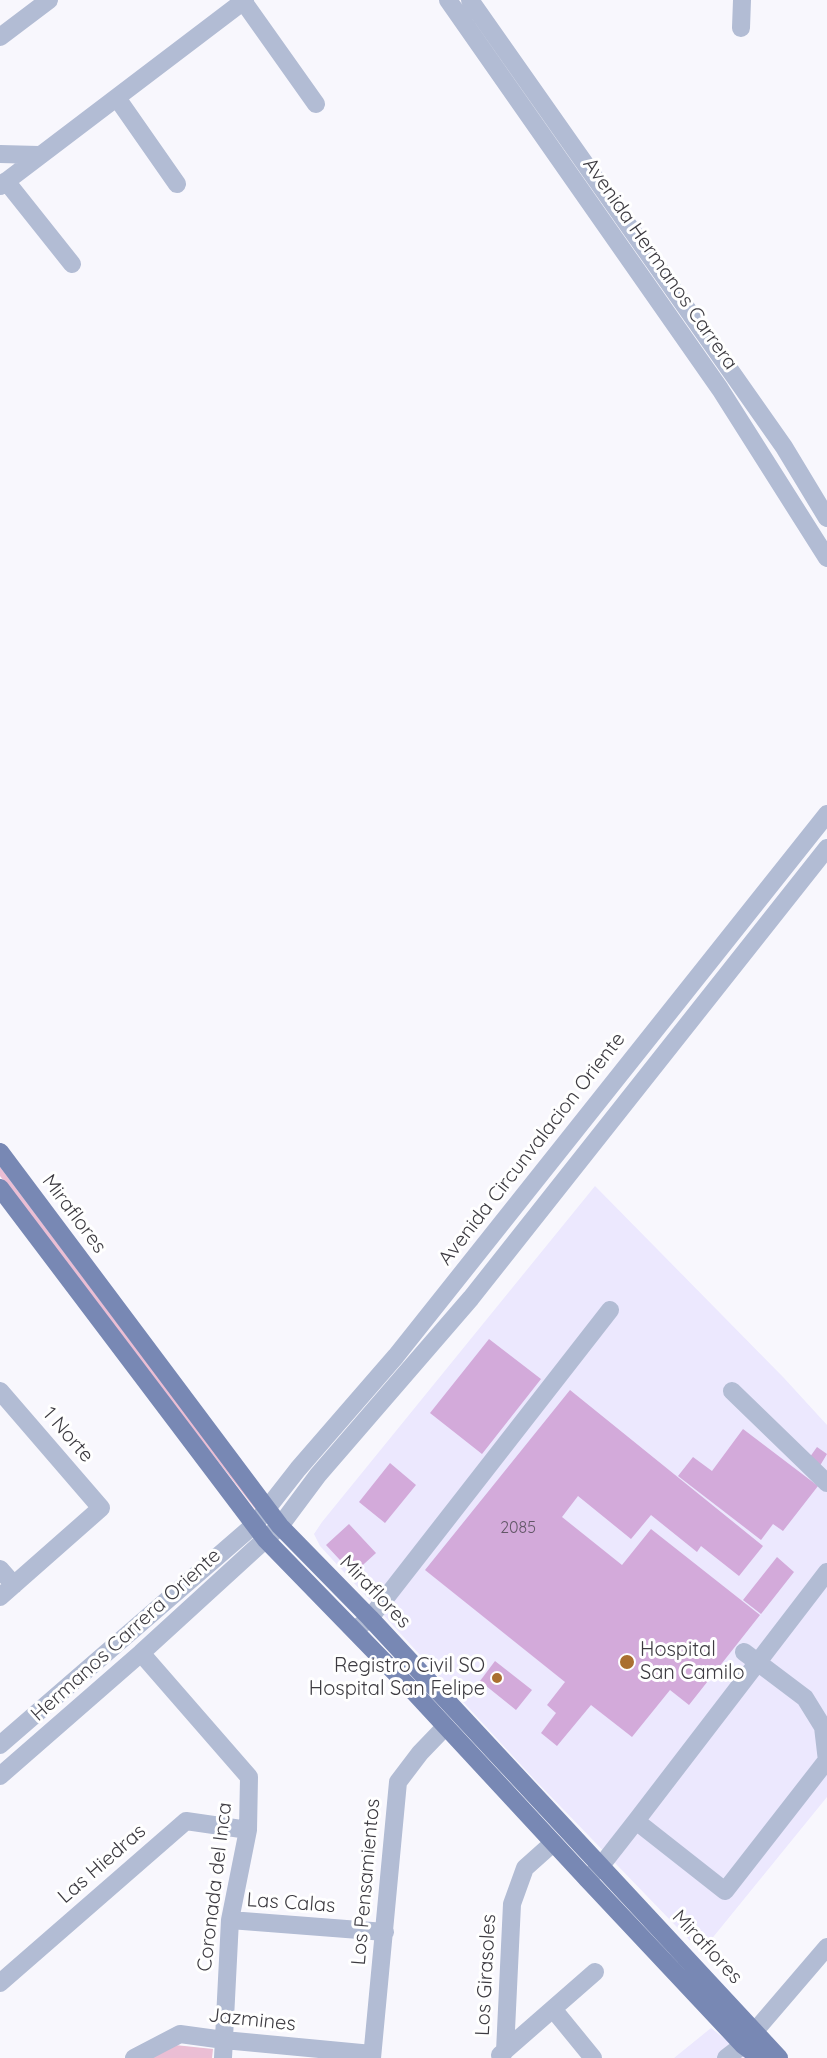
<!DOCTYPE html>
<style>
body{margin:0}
canvas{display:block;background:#f8f7fd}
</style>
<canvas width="827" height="2058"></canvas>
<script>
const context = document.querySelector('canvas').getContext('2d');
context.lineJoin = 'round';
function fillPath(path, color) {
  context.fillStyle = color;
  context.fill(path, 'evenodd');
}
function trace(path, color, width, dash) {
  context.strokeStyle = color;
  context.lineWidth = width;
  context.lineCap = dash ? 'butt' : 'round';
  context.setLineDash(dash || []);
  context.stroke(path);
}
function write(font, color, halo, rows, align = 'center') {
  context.font = font + ' Quicksand,sans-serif';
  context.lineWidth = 6;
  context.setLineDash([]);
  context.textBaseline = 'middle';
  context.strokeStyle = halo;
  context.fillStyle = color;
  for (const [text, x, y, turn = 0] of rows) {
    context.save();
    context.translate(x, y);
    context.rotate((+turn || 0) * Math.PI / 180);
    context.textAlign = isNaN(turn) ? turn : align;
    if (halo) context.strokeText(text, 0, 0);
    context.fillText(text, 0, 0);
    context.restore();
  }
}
fillPath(new Path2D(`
 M 595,1186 L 784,1378 L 827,1425 L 827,1797 L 701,1952 L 533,1778 L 320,1546 L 314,1534 L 322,1522 Z
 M 711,2028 L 749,2058 L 674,2058 Z`), '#ece8fe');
fillPath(new Path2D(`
 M 0,1167 L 130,1340 L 261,1504 L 256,1510 L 74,1277 L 0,1176 Z
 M 175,2045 L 213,2049 L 212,2058 L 145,2058 Z`), '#ebbed4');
fillPath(new Path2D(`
 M 489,1339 L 541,1379 L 482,1454 L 430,1413 Z
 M 570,1390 L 763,1546 L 739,1576 L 701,1546 L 697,1552 L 651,1515 L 631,1539 L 578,1496 L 562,1517 L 622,1565 L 651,1529 L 760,1615 L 689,1705 L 670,1690 L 632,1737 L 591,1705 L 557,1746 L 541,1733 L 556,1713 L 547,1705 L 565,1682 L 425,1570 Z
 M 743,1429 L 818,1486 L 783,1531 L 773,1524 L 761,1540 L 678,1476 L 693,1457 L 712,1471 Z
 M 817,1447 L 827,1454 L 818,1469 L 807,1461 Z
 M 390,1463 L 416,1485 L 385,1523 L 359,1502 Z
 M 349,1524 L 376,1553 L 353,1574 L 326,1545 Z
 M 777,1557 L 794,1572 L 761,1614 L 743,1600 Z
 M 495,1661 L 532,1690 L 516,1710 L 480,1681 Z`), '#d3aada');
trace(new Path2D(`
 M 448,0 L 720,389 L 827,558
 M 470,0 L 784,447 L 827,518
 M 243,1 L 316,104
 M 741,28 L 742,0
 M 0,37 L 49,0
 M 117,98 L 177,184
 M 0,154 L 39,155
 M 6,181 L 72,264
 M 0,186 L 245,0
 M 0,1391 L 101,1508 L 0,1597
 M 732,1391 L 827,1483
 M 0,1569 L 14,1585
 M 355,1630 L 370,1618 L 610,1310
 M 744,1652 L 805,1698 L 823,1727 L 827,1761
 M 141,1653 L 249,1777 L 248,1830 L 230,1920 L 223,2058
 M 0,1745 L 255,1524 L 298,1469 L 396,1356 L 827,814
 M 0,1776 L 141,1653 L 280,1526 L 318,1475 L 471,1298 L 827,848
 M 636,1821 L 725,1891 L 827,1760
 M 587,1879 L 600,1867 L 636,1821 L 827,1572
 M 230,1920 L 385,1932
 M 0,1983 L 186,1821 L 248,1830
 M 553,2009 L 593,2058
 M 505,2051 L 512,1904 L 525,1868 L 553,1843
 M 500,2055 L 595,1972
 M 134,2058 L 180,2034 L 224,2040 L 372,2054
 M 372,2058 L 398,1782 L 420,1753 L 445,1727
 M 726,2058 L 743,2045 L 827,1947`), '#b2bcd4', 18);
trace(new Path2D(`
 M 0,1152 L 280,1526 L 370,1618 L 779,2058
 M 0,1188 L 266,1540 L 411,1689 L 587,1879 L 743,2045 L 760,2058`), '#7888b4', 18);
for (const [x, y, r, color] of [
 [627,1662,8,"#aa6f30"],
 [497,1678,6,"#aa6f30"]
]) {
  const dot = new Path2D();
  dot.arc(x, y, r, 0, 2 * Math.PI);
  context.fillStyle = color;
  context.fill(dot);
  trace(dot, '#fff', 2);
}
write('16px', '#625767', null, [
 ["2085",518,1528]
]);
write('20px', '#3d3b41', '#fff', [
 ["Avenida Hermanos Carrera",660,264,55],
 ["Avenida Circunvalacion Oriente",532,1149,-52],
 ["Miraflores",74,1214,53],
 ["1 Norte",68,1435,49],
 ["Miraflores",375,1592,46],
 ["Hermanos Carrera Oriente",126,1635,-42],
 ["Las Hiedras",102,1864,-41],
 ["Los Pensamientos",366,1882,-85],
 ["Coronada del Inca",215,1887,-83],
 ["Las Calas",291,1903,4],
 ["Miraflores",707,1947,47],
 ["Los Girasoles",486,1975,-87],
 ["Jazmines",252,2020,6]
]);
write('20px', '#3d3b41', '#fff', [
 ["Hospital",640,1650],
 ["San Camilo",640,1673],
 ["Registro Civil SO",485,1666,"right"],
 ["Hospital San Felipe",485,1689,"right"]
], 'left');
</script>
